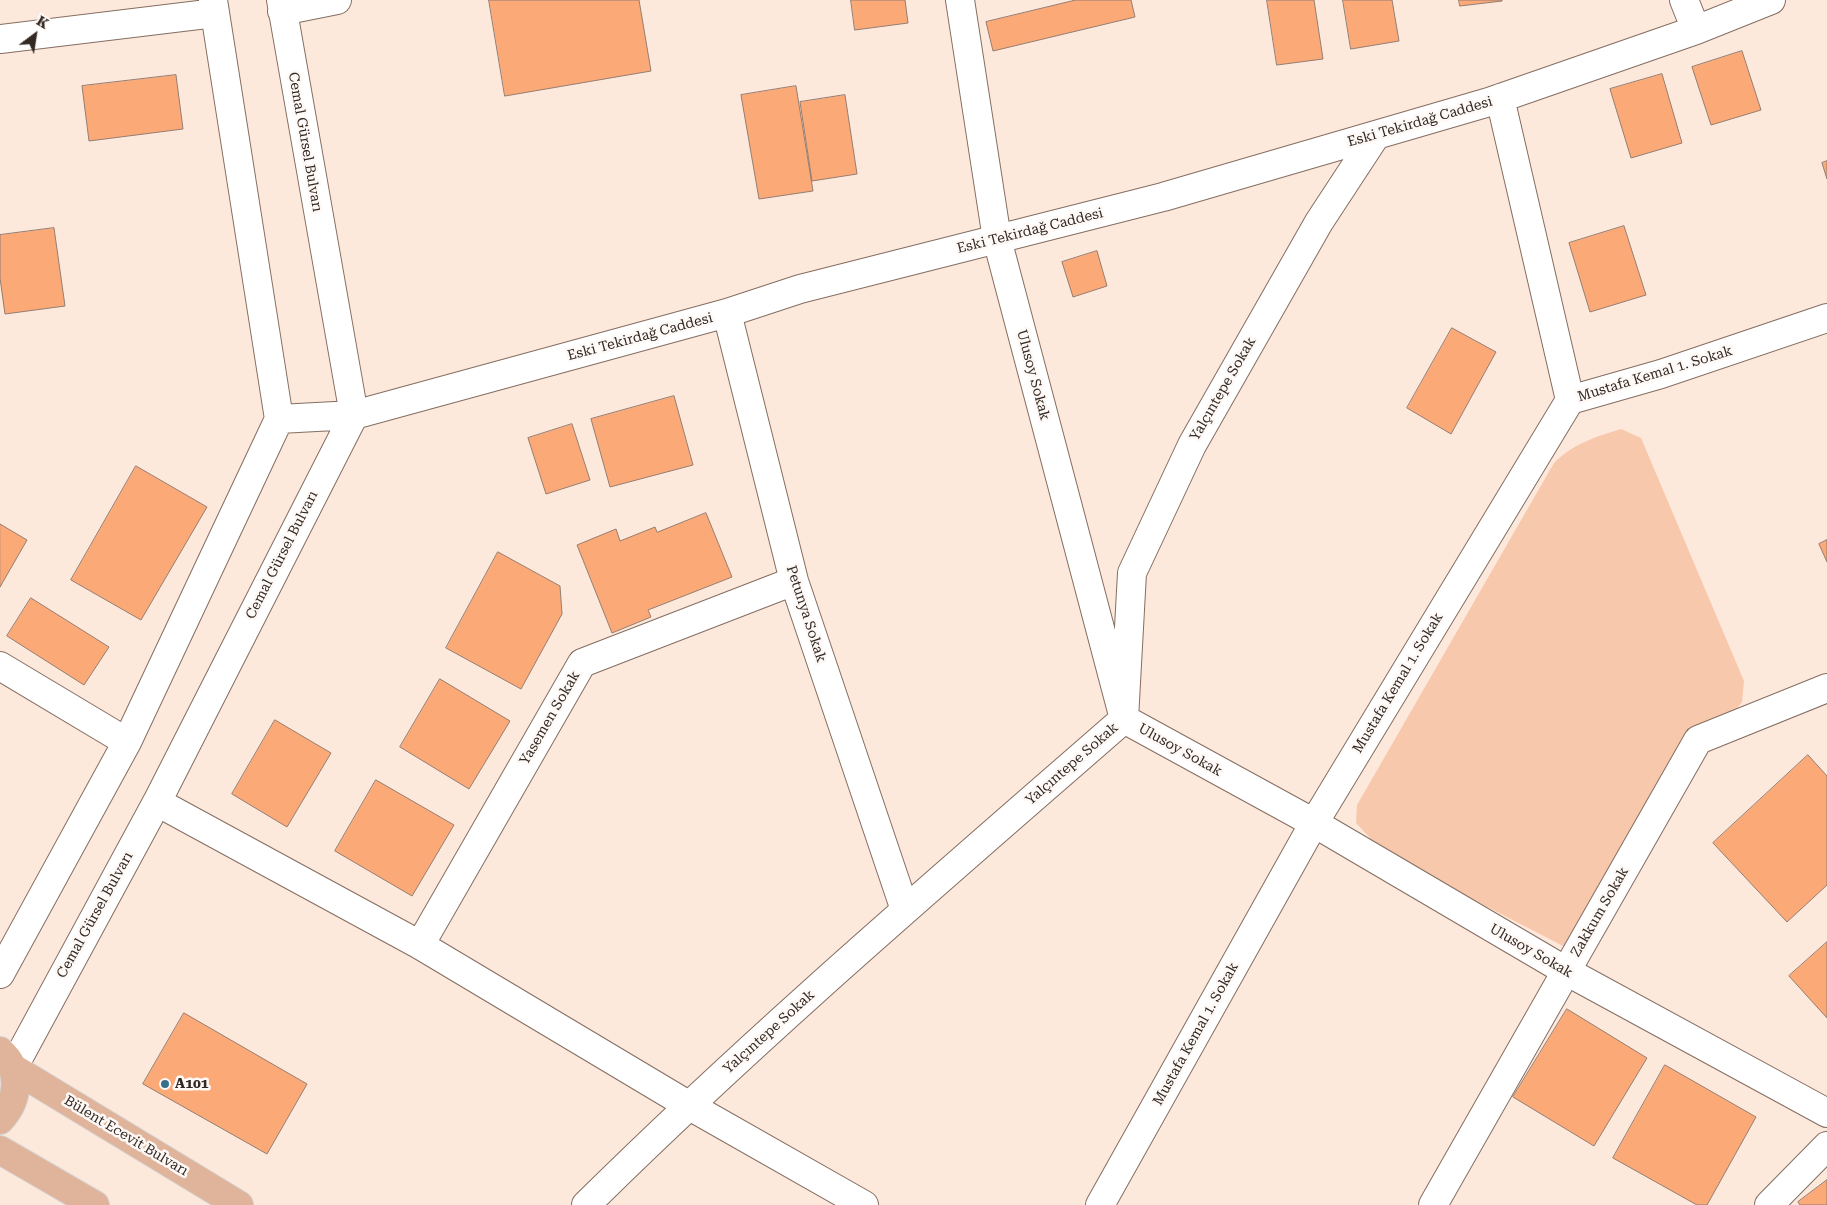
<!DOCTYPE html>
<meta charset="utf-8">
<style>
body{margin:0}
#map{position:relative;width:1827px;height:1205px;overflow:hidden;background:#fde8dc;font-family:"Roboto Serif",serif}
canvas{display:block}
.north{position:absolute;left:10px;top:10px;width:50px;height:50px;-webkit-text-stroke:4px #fef9f6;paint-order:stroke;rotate:31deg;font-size:14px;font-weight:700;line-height:20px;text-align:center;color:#322923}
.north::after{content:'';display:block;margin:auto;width:18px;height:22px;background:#322923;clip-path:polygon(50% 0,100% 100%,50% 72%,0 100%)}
</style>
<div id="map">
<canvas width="1827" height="1205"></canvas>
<div class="north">K</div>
</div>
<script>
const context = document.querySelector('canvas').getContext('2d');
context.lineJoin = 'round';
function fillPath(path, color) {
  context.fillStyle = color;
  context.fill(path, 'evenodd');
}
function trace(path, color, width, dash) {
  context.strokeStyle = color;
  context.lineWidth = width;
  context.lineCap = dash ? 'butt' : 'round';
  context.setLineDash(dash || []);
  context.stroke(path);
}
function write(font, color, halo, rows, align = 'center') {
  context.font = font + ' "Roboto Serif",serif';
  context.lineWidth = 5;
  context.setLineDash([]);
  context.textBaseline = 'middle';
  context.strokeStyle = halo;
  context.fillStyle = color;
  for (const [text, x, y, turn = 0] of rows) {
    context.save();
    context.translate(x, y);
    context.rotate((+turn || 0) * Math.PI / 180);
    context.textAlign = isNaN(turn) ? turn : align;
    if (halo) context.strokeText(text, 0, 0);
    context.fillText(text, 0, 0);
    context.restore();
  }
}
fillPath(new Path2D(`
 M 1621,429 L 1641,438 L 1744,681 L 1742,702 L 1735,711 L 1690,728 L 1565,947 L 1385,854 L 1356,823 L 1357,805 L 1554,463 C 1573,444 1595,437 1621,429 Z`), '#f8c8ac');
const building = new Path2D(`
 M 489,0 L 639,0 L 651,71 L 505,96 Z
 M 851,0 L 905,0 L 908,23 L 855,30 Z
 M 1076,0 L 1131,0 L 1135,17 L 993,51 L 986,22 Z
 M 1267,0 L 1314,0 L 1323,59 L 1277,65 Z
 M 1343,0 L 1392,0 L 1399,41 L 1351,49 Z
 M 1459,0 L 1502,0 L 1502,1 L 1460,6 Z
 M 1742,51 L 1761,110 L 1711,125 L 1692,67 Z
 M 1662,74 L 1682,143 L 1631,158 L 1610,89 Z
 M 176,75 L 183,129 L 89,141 L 82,86 Z
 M 796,86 L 813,191 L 759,199 L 741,95 Z
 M 845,95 L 857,174 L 812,181 L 800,102 Z
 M 1827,161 L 1827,179 L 1822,163 Z
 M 1624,226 L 1646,295 L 1590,312 L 1569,243 Z
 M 54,228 L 65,306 L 5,314 L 0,278 L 0,235 Z
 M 1097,251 L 1107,286 L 1073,297 L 1062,262 Z
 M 1452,328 L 1496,352 L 1451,434 L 1407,408 Z
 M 674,396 L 693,465 L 610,487 L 591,419 Z
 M 572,424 L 590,480 L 546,494 L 528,438 Z
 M 136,466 L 207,507 L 141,620 L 71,580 Z
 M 706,513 L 732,577 L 648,610 L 651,617 L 612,633 L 577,545 L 616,529 L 620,541 L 655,527 L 657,532 Z
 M 0,524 L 27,540 L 0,587 Z
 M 1827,540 L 1827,562 L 1819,544 Z
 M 498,552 L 560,586 L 562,614 L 521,689 L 446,648 Z
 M 31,598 L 109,647 L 84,685 L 7,636 Z
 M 440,679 L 510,721 L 469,789 L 400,747 Z
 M 275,720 L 331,753 L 287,827 L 232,794 Z
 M 1808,755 L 1827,776 L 1827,885 L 1787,922 L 1713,843 Z
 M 376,780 L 454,825 L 412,896 L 335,851 Z
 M 1827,942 L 1827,1018 L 1789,976 Z
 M 1567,1009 L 1647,1058 L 1594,1146 L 1513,1097 Z
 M 184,1013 L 307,1084 L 267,1154 L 143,1084 Z
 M 1665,1065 L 1756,1117 L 1707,1205 L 1697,1205 L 1613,1158 Z
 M 1827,1180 L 1827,1205 L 1800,1205 L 1798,1202 Z`);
fillPath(building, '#fca978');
trace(building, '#957d70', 1);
const minor = new Path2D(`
 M 960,0 L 997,239 L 1124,719 L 1314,823 L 1566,971 L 1827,1113
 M 1684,0 L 1696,30
 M 282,11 L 337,0
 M 0,39 L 215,13
 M 1500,98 L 1570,400
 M 727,313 L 794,581 L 905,910
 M 279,419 L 354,415 L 727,313 L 800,289 L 1163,197 L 1489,102 L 1696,30 L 1771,0
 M 0,666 L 127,742
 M 157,802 L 420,945 L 688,1105 L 864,1205
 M 420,945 L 582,663 L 794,581
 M 0,974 L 127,742 L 279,419 L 213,0
 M 13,1068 L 157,802 L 354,415 L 281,0
 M 586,1205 C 758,1035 942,878 1124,719 L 1132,573 L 1192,445 L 1319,222 L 1376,135
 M 1100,1205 L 1314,823 L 1570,400 L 1661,374 L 1827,318
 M 1433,1205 L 1698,740 L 1827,688
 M 1769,1205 L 1827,1146`);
const major = new Path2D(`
 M 0,1051 C 22,1070 19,1100 0,1120
 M 13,1068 L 239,1205
 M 0,1150 L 95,1205`);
trace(minor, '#846e61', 30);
trace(major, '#d6d4d3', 30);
trace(minor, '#fff', 28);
trace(major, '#dfb49a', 28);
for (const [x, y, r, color] of [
 [165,1084,5,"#386f8a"]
]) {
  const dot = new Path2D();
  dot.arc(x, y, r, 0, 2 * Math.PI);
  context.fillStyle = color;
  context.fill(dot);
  trace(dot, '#fef9f6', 2);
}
write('14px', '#322923', '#fef9f6', [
 ["Eski Tekirdağ Caddesi",1420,122,-16],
 ["Cemal Gürsel Bulvarı",305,142,80],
 ["Eski Tekirdağ Caddesi",1030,231,-14],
 ["Eski Tekirdağ Caddesi",640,337,-15],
 ["Mustafa Kemal 1. Sokak",1655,374,-17],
 ["Ulusoy Sokak",1033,375,75],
 ["Yalçıntepe Sokak",1223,389,-60],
 ["Cemal Gürsel Bulvarı",282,555,-63],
 ["Petunya Sokak",806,614,72],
 ["Mustafa Kemal 1. Sokak",1398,683,-59],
 ["Yasemen Sokak",550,718,-60],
 ["Ulusoy Sokak",1180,750,29],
 ["Yalçıntepe Sokak",1072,764,-41],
 ["Zakkum Sokak",1600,912,-60],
 ["Cemal Gürsel Bulvarı",95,915,-61],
 ["Ulusoy Sokak",1531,951,30],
 ["Yalçıntepe Sokak",769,1032,-42],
 ["Mustafa Kemal 1. Sokak",1196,1034,-61],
 ["Bülent Ecevit Bulvarı",126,1136,31]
]);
write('bold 14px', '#322923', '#fef9f6', [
 ["A101",175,1084]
], 'left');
</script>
